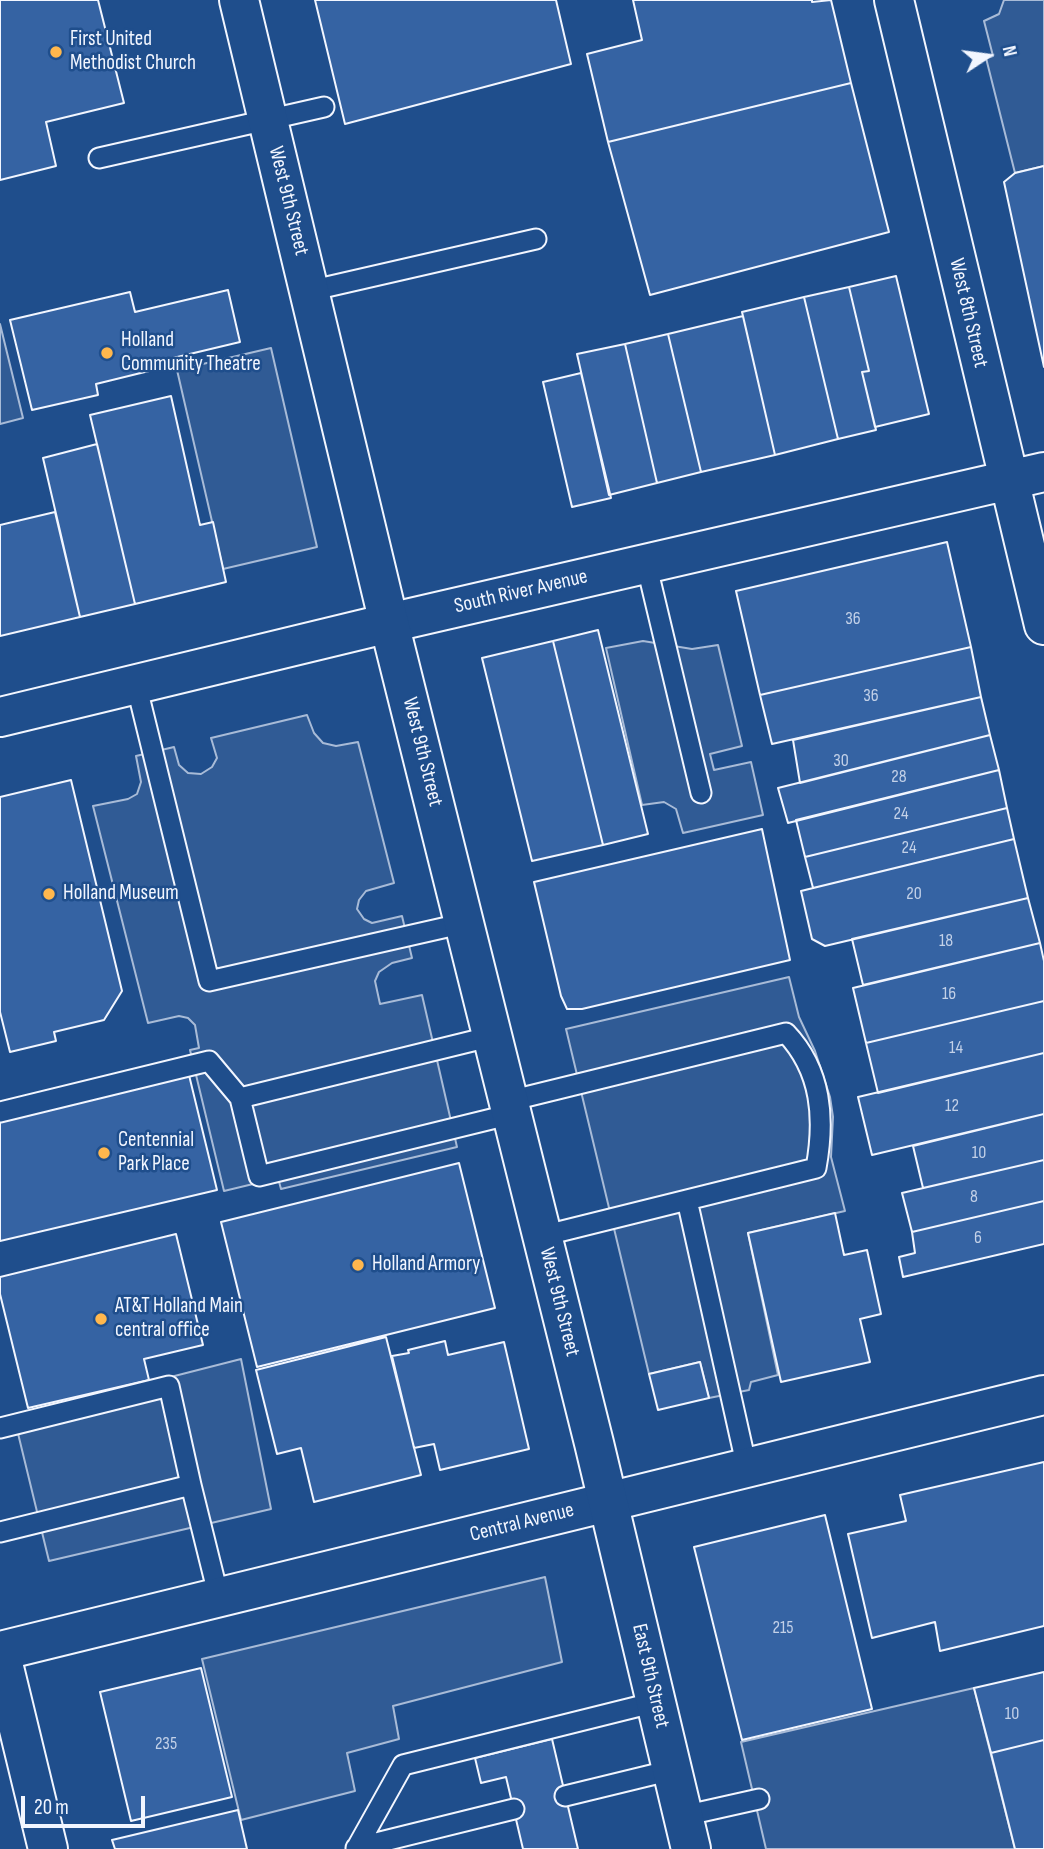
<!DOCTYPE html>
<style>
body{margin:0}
#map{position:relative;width:1044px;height:1849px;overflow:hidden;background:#1f4e8c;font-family:"Sofia Sans Condensed",sans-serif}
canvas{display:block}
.north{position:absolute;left:953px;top:21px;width:70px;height:70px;-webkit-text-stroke:5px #1f4e8c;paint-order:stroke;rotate:77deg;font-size:19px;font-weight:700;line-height:28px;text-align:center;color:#f2f6ff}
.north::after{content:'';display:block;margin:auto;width:24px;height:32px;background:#f2f6ff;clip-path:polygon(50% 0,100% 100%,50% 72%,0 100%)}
.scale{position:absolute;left:21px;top:1796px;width:124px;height:32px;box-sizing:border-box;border:4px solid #f2f6ff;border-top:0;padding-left:9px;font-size:21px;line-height:24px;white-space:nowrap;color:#f2f6ff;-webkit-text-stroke:5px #1f4e8c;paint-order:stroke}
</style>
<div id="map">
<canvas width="1044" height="1849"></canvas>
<div class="north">N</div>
<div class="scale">20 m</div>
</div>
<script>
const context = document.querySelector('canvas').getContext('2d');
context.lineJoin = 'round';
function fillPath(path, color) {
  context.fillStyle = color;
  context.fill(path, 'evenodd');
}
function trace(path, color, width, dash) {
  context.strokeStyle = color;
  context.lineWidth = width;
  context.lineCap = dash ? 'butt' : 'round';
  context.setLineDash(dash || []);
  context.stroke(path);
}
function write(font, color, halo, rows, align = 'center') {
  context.font = font + ' "Sofia Sans Condensed",sans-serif';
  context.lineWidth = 5;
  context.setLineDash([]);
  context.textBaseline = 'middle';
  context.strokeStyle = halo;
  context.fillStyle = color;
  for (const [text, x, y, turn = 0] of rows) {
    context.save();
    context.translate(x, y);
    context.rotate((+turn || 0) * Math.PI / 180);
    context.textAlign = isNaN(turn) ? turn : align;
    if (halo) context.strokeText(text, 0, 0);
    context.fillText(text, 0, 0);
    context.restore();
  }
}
const built = new Path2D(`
 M 1004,0 L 1044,0 L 1044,166 L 1015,173 L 986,58 L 993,56 L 984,21 L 999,14 Z
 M 0,324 L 23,418 L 0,424 Z
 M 271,348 L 317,547 L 223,569 L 177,370 Z
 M 643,641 L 692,649 L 718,645 L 742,746 L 710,754 L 714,770 L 751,762 L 763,815 L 683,833 L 676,809 L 664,802 L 642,805 L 606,648 Z
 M 307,715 L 314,733 L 323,743 L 336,746 L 358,742 L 394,883 L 366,891 L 359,900 L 357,909 L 364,919 L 372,923 L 402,916 L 412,958 L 392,963 L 379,972 L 375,981 L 380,1004 L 422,995 L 457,1147 L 281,1189 L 278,1178 L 224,1191 L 190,1050 L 199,1048 L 195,1025 L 188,1018 L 179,1016 L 148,1023 L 93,806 L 128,799 L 137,794 L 141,782 L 136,756 L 174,747 L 179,765 L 188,773 L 201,774 L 212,767 L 217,758 L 211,738 Z
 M 789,977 L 799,1017 L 815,1051 L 830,1097 L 833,1117 L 831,1157 L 845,1211 L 748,1233 L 778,1375 L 751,1382 L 749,1390 L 709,1398 L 700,1362 L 649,1374 L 566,1029 Z
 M 241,1359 L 271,1509 L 49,1561 L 14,1417 Z
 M 545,1577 L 562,1662 L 393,1706 L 399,1739 L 347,1753 L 355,1791 L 241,1820 L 202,1659 Z
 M 974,1688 L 1015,1849 L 766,1849 L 741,1742 Z`);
fillPath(built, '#305b95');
trace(built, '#a8bbd7', 2);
const building = new Path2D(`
 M 0,0 L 98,0 L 124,103 L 46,122 L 56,166 L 0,180 Z
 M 315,0 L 556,0 L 571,64 L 345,124 Z
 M 633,0 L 812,0 L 812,2 L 831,0 L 851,83 L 608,142 L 587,54 L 642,40 Z
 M 851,83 L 889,232 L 650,295 L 608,142 Z
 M 1044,166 L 1044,367 L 1004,182 L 1015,173 Z
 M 896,276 L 929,414 L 875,427 L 862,372 L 869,371 L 849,287 Z
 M 849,287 L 869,371 L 862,372 L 876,430 L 838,439 L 804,297 Z
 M 228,290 L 240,342 L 152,363 L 153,370 L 96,384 L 98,395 L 32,410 L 10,320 L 130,292 L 135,312 Z
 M 804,297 L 838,439 L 775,455 L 742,312 Z
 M 743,316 L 775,455 L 701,472 L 668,334 Z
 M 668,334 L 701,472 L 657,483 L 625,344 Z
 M 625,344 L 657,483 L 609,495 L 577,354 Z
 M 581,373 L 611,498 L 572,507 L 543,382 Z
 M 171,396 L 200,525 L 213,522 L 226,582 L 135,604 L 90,415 Z
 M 97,444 L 135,604 L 80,617 L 43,458 Z
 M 55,512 L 80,617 L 0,636 L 0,525 Z
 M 947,542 L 971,647 L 760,695 L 736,591 Z
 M 598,630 L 648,834 L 603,845 L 553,641 Z
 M 553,641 L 603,845 L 532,861 L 482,658 Z
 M 971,647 L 981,697 L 772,744 L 760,695 Z
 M 981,697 L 990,735 L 800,783 L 793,740 Z
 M 990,735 L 999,770 L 788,823 L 778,788 Z
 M 999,770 L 1007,808 L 805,857 L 796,820 Z
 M 71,780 L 122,991 L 104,1020 L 54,1032 L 56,1041 L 10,1052 L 0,1012 L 0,797 Z
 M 1007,808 L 1014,839 L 813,888 L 805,857 Z
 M 762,829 L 790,960 L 582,1009 L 567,1009 L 561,996 L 534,882 Z
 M 1014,839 L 1028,898 L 825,946 L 812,939 L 801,891 Z
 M 1028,898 L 1040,943 L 863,985 L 852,939 Z
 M 1040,943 L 1044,961 L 1044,1001 L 866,1043 L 853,988 Z
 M 1044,1001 L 1044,1053 L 878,1093 L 866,1043 Z
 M 1044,1053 L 1044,1114 L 872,1155 L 858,1097 Z
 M 188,1071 L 217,1190 L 0,1241 L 0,1117 Z
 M 1044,1114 L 1044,1160 L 923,1188 L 913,1146 Z
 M 1044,1160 L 1044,1201 L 912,1232 L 902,1193 Z
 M 459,1163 L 495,1308 L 257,1367 L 221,1222 Z
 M 1044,1201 L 1044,1244 L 903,1277 L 899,1257 L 915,1253 L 912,1232 Z
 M 835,1213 L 844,1255 L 867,1250 L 881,1314 L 860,1319 L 870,1362 L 781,1382 L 748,1233 Z
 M 176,1234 L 203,1345 L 144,1359 L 149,1380 L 28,1408 L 0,1294 L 0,1277 Z
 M 386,1337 L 421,1475 L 314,1502 L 301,1448 L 277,1454 L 256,1370 Z
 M 445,1341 L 448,1355 L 504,1342 L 529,1449 L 440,1470 L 434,1444 L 414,1448 L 392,1356 L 409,1353 L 408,1350 Z
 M 700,1362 L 709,1398 L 658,1410 L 649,1374 Z
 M 1044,1462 L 1044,1626 L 940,1651 L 935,1622 L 872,1638 L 848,1534 L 906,1521 L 900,1495 Z
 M 825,1515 L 872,1709 L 742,1740 L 694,1547 Z
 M 201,1668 L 232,1797 L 131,1821 L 100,1692 Z
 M 1044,1672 L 1044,1740 L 991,1753 L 974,1688 Z
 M 552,1739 L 578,1849 L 523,1849 L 506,1777 L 481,1783 L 475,1758 Z
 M 1044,1740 L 1044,1849 L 1015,1849 L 991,1753 Z
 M 238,1810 L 247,1849 L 115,1849 L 112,1840 Z`);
fillPath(building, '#3563a3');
trace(building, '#f2f6ff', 2);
const lane = new Path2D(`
 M 99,158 L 324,107
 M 309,291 L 536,239
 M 646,563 L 701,793
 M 136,684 L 209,981 L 465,923
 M 493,1036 L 240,1098 L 259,1176 L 512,1114
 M 509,1101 L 786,1033 C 822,1071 825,1119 816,1168 L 542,1236
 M 0,1112 L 209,1061 L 240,1098
 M 687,1200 L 747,1468
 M 0,1428 L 169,1386 L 191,1485
 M 0,1532 L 191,1485 L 219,1598
 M 565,1796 L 672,1770
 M 683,1816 L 759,1799
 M 356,1848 L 514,1809
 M 356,1849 L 403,1765 L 656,1702`);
const secondary = new Path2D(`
 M 894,0 L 1044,625
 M 389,623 L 1044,472
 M 0,1651 L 1044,1395
 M 0,1651 L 48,1849`);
const primary = new Path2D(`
 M 239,0 L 389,623 L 594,1443 L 691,1849
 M 0,717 L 389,623`);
trace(lane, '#f2f6ff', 23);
trace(secondary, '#f2f6ff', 42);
trace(primary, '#f2f6ff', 42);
trace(lane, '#1f4e8c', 19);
trace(secondary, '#1f4e8c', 38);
trace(primary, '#1f4e8c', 38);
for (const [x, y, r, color] of [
 [56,52,7,"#ffb74d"],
 [107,353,7,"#ffb74d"],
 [49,894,7,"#ffb74d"],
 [104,1153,7,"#ffb74d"],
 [358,1265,7,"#ffb74d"],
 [101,1319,7,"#ffb74d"]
]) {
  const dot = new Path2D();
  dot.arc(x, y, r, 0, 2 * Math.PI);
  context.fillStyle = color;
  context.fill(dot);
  trace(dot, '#1f4e8c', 2.5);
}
write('18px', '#c3d1e8', null, [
 ["36",853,619],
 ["36",871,696],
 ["30",841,761],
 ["28",899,777],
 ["24",901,814],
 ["24",909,848],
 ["20",914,894],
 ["18",946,941],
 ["16",949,994],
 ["14",956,1048],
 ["12",952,1106],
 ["10",979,1153],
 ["8",974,1197],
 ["6",978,1238],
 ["215",783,1628],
 ["10",1012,1714],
 ["235",166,1744]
]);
write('21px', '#f2f6ff', '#1f4e8c', [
 ["First United",70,40],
 ["Methodist Church",70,64],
 ["Holland",121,341],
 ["Community Theatre",121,365],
 ["Holland Museum",63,894],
 ["Centennial",118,1141],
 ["Park Place",118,1165],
 ["Holland Armory",372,1265],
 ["AT&T Holland Main",115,1307],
 ["central office",115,1331]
], 'left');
write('21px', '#f2f6ff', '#1f4e8c', [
 ["West 9th Street",288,201,76],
 ["West 8th Street",968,313,77],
 ["South River Avenue",521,592,-13],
 ["West 9th Street",422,752,76],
 ["West 9th Street",559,1302,76],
 ["Central Avenue",522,1523,-14],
 ["East 9th Street",650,1676,77]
]);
</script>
